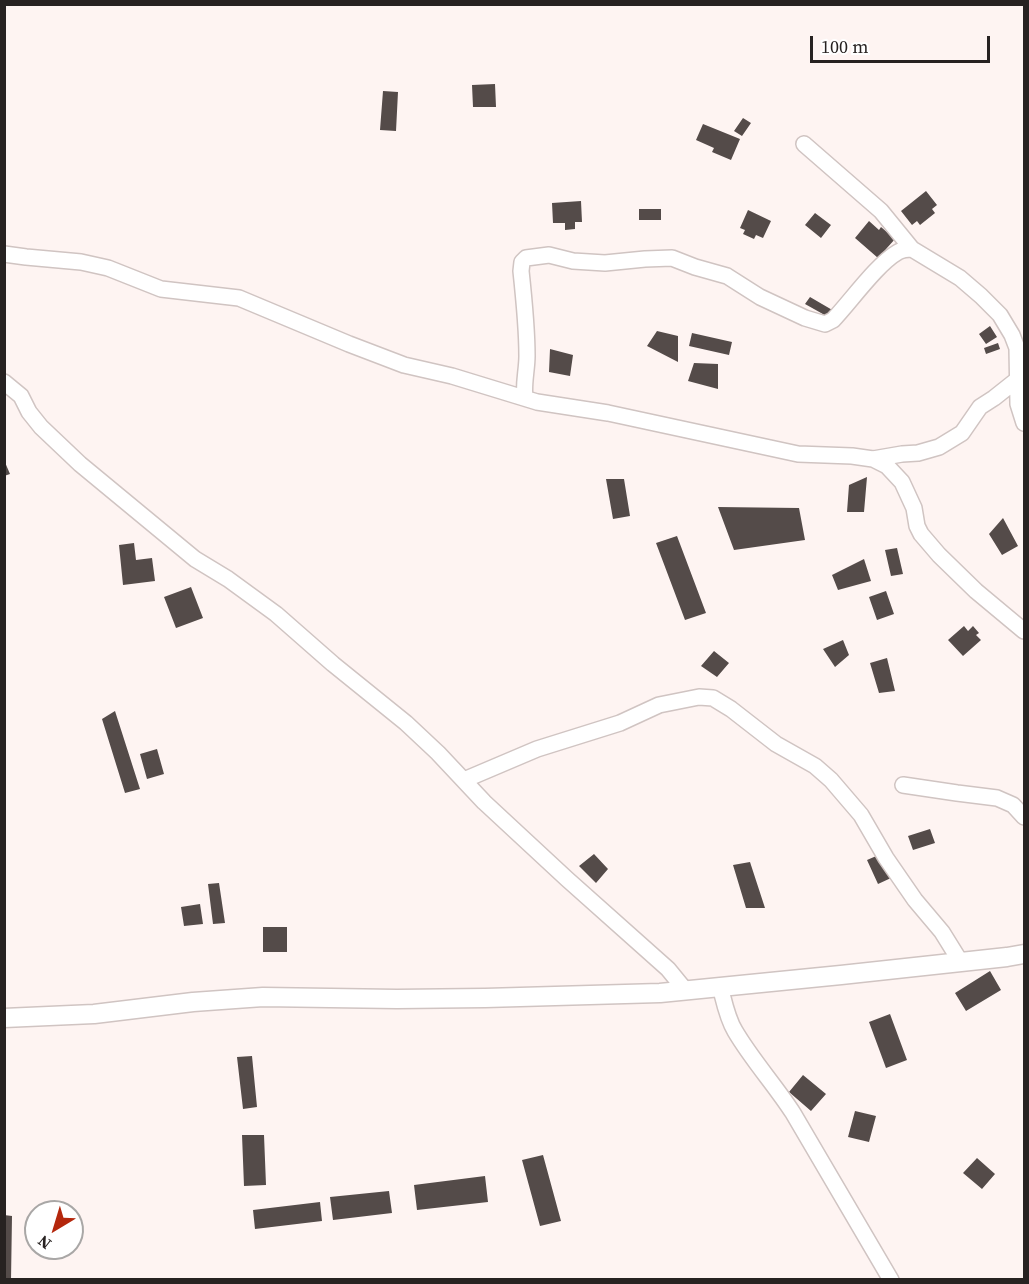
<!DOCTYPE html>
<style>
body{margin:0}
#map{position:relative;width:1029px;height:1284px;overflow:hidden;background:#fef4f2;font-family:"Source Serif 4",serif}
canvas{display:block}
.frame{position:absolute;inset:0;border:6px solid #272221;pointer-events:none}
.north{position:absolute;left:24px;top:1200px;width:60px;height:60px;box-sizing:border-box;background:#fff;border:2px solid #a9a7a6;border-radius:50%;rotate:218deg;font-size:16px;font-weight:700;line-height:24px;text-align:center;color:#272221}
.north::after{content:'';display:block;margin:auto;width:21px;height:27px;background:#b4270c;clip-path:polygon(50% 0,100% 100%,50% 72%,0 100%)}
.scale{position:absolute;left:810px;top:36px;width:180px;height:27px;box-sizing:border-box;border:3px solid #272221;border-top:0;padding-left:8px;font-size:18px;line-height:21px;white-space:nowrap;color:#272221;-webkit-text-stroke:4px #fff;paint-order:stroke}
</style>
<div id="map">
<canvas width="1029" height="1284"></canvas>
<div class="frame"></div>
<div class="north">N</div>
<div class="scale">100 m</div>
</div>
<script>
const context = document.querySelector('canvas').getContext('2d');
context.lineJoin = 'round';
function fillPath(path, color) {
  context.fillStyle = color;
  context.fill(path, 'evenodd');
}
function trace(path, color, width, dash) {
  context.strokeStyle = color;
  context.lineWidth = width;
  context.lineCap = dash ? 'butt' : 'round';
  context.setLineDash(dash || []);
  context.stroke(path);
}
fillPath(new Path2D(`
 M 495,84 L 496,107 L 473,107 L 472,85 Z
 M 383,91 L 398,92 L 396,131 L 380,130 Z
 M 743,118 L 751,123 L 742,136 L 734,131 Z
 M 703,124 L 740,139 L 731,160 L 712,152 L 714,148 L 696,140 Z
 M 926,191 L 937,205 L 932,209 L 935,213 L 920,225 L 917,221 L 912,225 L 901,211 Z
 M 581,201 L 582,222 L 575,222 L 575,229 L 565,230 L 565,223 L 553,223 L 552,203 Z
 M 639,209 L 661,209 L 661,220 L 639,220 Z
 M 748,210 L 771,221 L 763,238 L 756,235 L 754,239 L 743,234 L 745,230 L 740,228 Z
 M 815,213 L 831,225 L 821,238 L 805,225 Z
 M 869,221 L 879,230 L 881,227 L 895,239 L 878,258 L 855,238 Z
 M 810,297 L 834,311 L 830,318 L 805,304 Z
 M 990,326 L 997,337 L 986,344 L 979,334 Z
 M 657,331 L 678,336 L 678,362 L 647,346 Z
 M 692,333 L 732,342 L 729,355 L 689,346 Z
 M 998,343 L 1000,349 L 986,354 L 984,348 Z
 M 550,349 L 573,355 L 570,376 L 549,372 Z
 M 694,363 L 718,364 L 718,389 L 688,381 Z
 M 4,460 L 10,474 L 4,476 Z
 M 867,477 L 864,512 L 847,512 L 849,485 Z
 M 606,479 L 624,479 L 630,516 L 613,519 Z
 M 718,507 L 799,508 L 805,540 L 734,550 Z
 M 1003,518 L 1018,546 L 1002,555 L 989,534 Z
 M 677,536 L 706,613 L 685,620 L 656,543 Z
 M 134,543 L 136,560 L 152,558 L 155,581 L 123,585 L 119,545 Z
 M 897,548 L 903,574 L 891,576 L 885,550 Z
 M 864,559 L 871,581 L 838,590 L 832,575 Z
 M 191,587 L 203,618 L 176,628 L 164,597 Z
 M 886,591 L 894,614 L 877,620 L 869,597 Z
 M 964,626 L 968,631 L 973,626 L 979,633 L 976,635 L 981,640 L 963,656 L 948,640 Z
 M 843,640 L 849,655 L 835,667 L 823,649 Z
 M 714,651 L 729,663 L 717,677 L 701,666 Z
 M 887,658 L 895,691 L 879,693 L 870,663 Z
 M 115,711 L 140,789 L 125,793 L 102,719 Z
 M 157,749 L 164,774 L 147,779 L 140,754 Z
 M 930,829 L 935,843 L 913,850 L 908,836 Z
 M 594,854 L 608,869 L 596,883 L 579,866 Z
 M 881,854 L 891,878 L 878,884 L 867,860 Z
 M 750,862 L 765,908 L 746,908 L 733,865 Z
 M 219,883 L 225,923 L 213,924 L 208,884 Z
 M 200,904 L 203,924 L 184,926 L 181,907 Z
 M 263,927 L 287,927 L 287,952 L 263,952 Z
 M 990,971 L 1001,990 L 966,1011 L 955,993 Z
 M 890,1014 L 907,1060 L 886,1068 L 869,1022 Z
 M 252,1056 L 257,1107 L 243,1109 L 237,1057 Z
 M 803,1075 L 826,1094 L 811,1111 L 789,1092 Z
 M 855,1111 L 876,1116 L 869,1142 L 848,1137 Z
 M 242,1135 L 264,1135 L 266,1185 L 244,1186 Z
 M 543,1155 L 561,1221 L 540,1226 L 522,1160 Z
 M 977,1158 L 995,1174 L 982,1189 L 963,1173 Z
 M 485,1176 L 488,1202 L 417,1210 L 414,1185 Z
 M 389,1191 L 392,1213 L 333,1220 L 330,1197 Z
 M 320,1202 L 322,1221 L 255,1229 L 253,1210 Z
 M 4,1215 L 12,1216 L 11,1280 L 4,1279 Z`), '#544b49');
const minor = new Path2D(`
 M 804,144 L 881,211 L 912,249 L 960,278 L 981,296 L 1000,315 L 1012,335 L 1017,348 L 1018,404 L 1024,423
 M 4,254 L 26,257 L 81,262 L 108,268 L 161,289 L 239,298 L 349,344 L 404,365 L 452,376 L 537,402 L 608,413 L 798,454 L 852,456 L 873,459 L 887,466 L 902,482 L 914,508 L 917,526 L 921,534 L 939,555 L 976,591 L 1024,631
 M 4,382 L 21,396 L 29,412 L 41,427 L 80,464 L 195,559 L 228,579 L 276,614 L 333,664 L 406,723 L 438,753 L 484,802 L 567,879 L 668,969 L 686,991
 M 525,398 C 523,384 527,370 527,356 C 527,327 524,299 521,271 L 522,262 L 526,258 L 549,255 L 573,261 L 605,263 L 645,259 L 672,258 L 695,267 L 727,276 L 760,297 L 805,318 L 825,324 L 833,320 C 851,301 877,264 898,252 C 903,249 907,249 912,249
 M 873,459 L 902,454 L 918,453 L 939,447 L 962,433 L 980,407 L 994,398 L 1023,375
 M 464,780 L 537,749 L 620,723 L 659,705 L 699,697 L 713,698 L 731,709 L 776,744 L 815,766 L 831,780 L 861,815 L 886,858 L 915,900 L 942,932 L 960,961
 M 903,785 L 957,793 L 997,798 L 1013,805 L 1024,817
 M 720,986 C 724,1001 727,1018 735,1031 C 752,1060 775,1085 793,1113 L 891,1280`);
const tertiary = new Path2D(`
 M 4,1018 L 94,1014 L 193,1002 L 263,997 L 397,999 L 485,998 L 660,993 L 841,975 L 1007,957 L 1024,954`);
trace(minor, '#d0c4c2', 18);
trace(tertiary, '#d0c4c2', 21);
trace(minor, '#fff', 15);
trace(tertiary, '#fff', 18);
</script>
